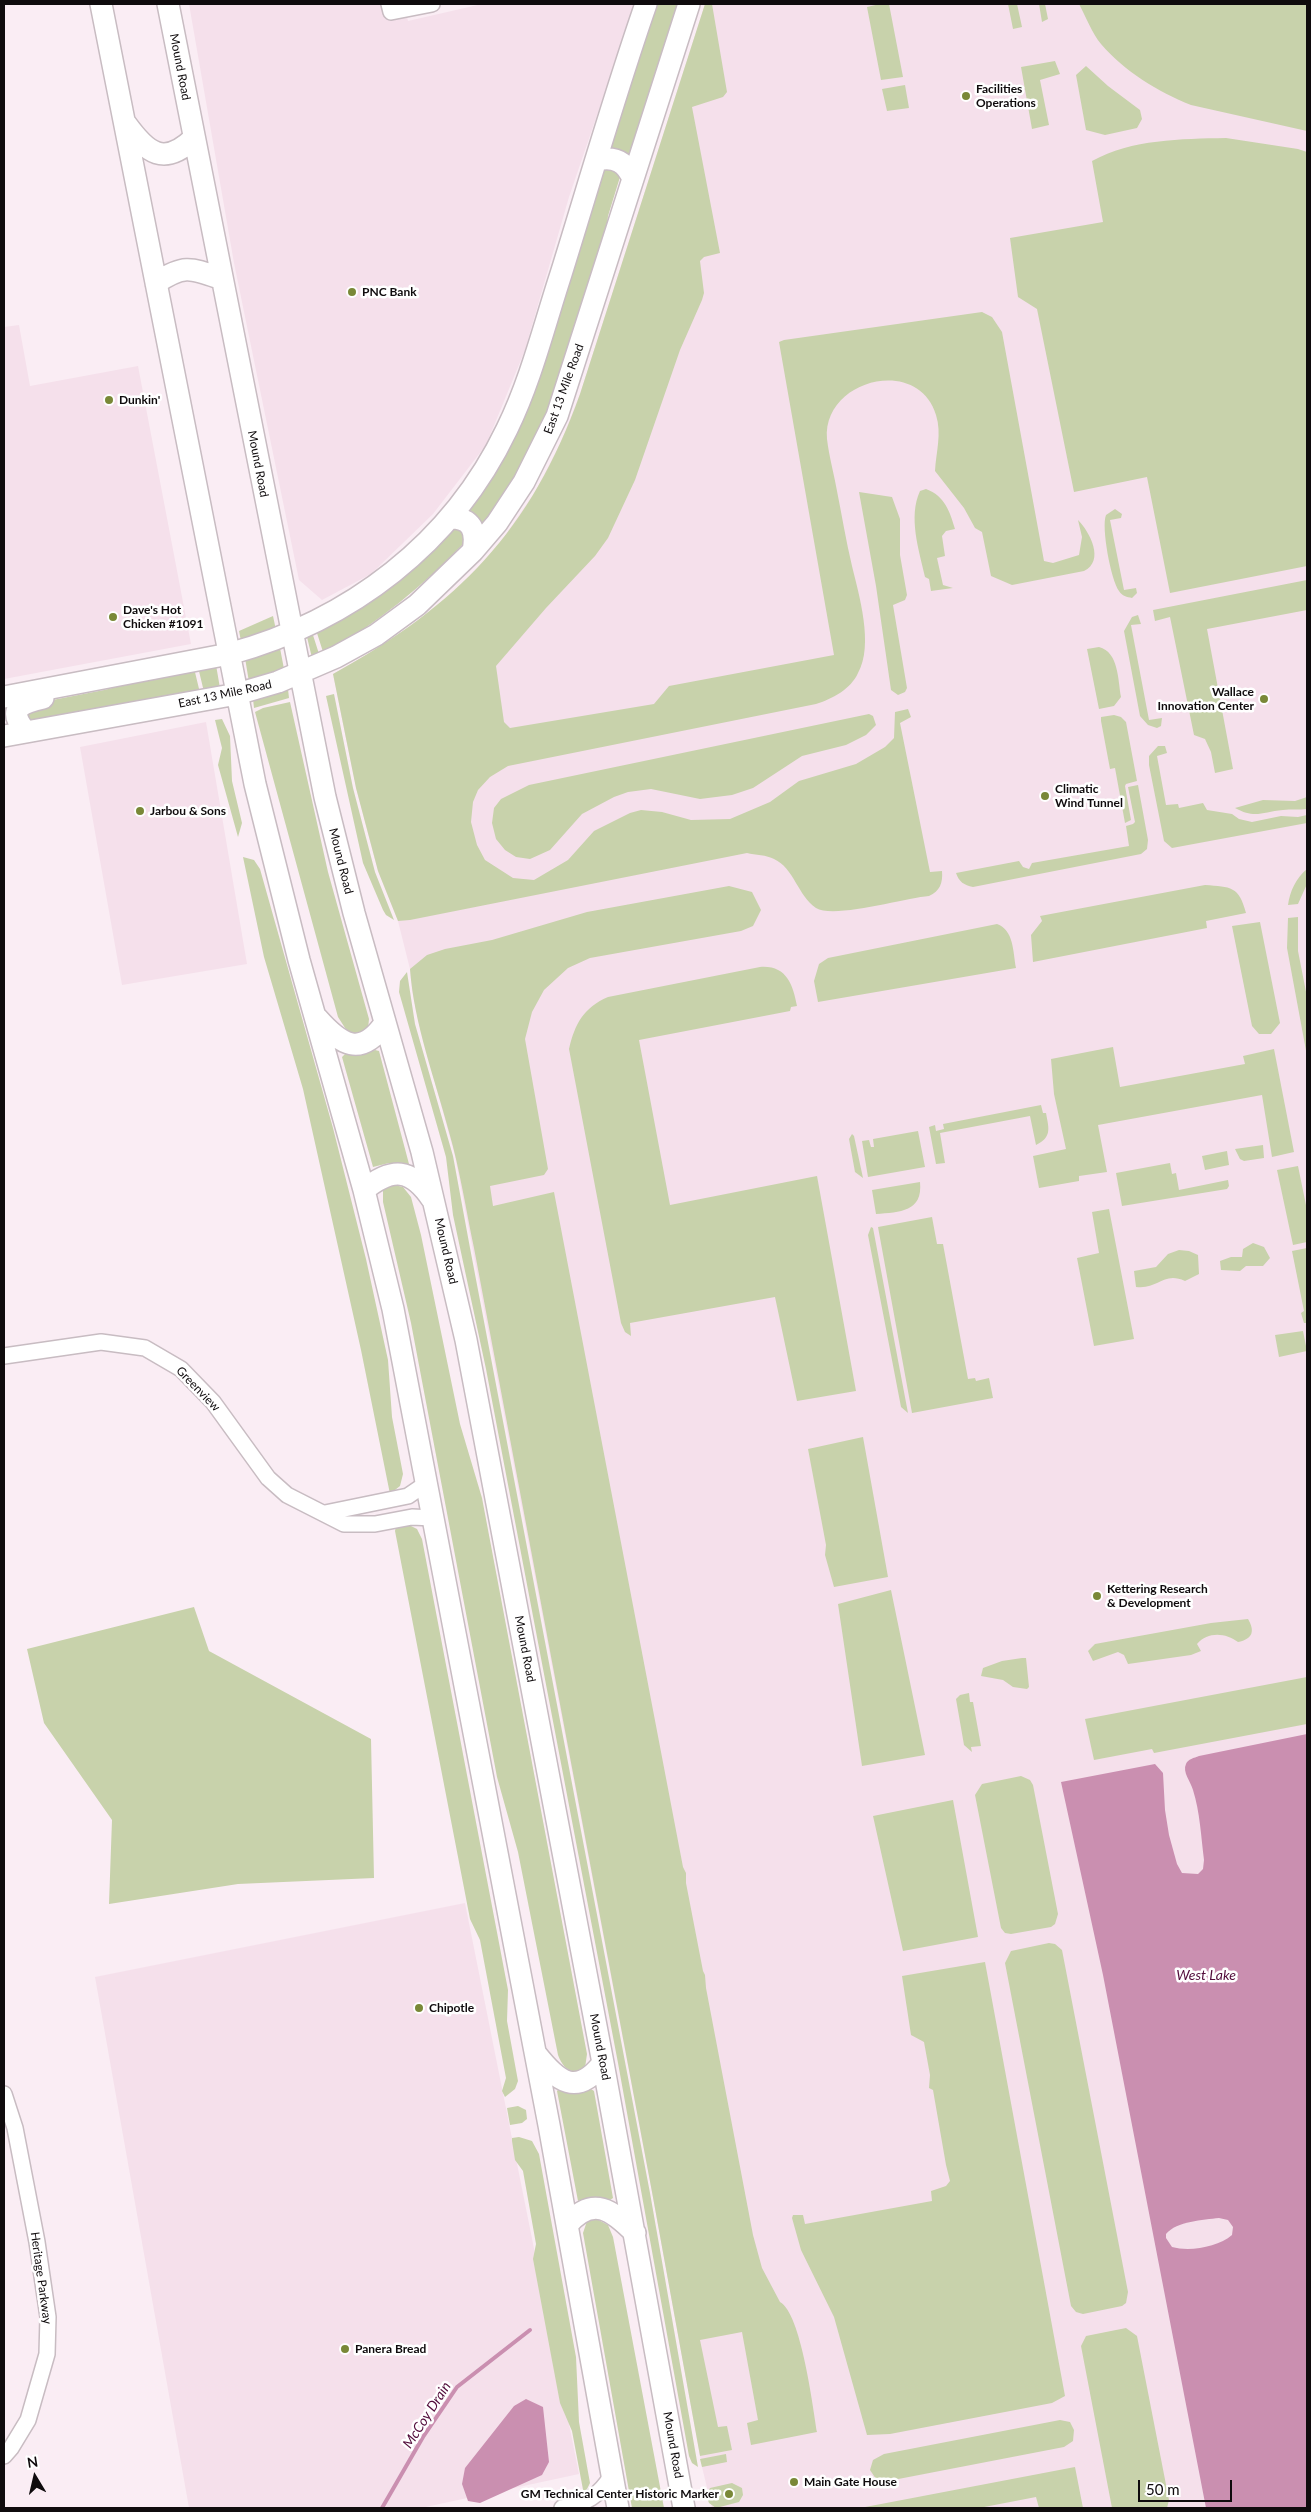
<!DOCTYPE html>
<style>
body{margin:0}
#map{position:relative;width:1311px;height:2512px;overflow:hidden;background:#faedf4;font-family:Lato,sans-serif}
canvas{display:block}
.frame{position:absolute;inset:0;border:5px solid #0f0b0d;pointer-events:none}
.north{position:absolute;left:10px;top:2452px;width:50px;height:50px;-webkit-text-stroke:4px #fff;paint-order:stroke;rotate:351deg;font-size:14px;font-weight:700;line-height:20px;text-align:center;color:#0f0b0d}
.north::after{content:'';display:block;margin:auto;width:18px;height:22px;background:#0f0b0d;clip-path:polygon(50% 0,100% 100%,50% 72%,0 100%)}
.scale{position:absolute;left:1138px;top:2480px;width:94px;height:22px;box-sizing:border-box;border:2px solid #0f0b0d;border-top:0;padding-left:6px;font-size:15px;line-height:18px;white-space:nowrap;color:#0f0b0d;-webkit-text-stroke:4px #fff;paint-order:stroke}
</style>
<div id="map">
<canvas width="1311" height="2512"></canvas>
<div class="frame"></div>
<div class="north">N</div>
<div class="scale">50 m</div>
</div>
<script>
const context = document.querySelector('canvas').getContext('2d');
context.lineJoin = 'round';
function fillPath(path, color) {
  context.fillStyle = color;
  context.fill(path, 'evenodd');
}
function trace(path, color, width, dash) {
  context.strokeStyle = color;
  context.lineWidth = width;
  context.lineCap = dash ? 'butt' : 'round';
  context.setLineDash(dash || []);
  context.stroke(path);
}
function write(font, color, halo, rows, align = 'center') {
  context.font = font + ' Lato,sans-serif';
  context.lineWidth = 5;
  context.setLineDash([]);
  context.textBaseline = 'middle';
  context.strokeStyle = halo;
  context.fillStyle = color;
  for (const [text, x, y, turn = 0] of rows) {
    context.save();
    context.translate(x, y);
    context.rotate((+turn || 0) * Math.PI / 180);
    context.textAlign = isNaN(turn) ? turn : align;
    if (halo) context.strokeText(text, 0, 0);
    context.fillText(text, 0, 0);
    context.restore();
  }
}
fillPath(new Path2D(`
 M 189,4 L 404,4 L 408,21 L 482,4 L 635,4 L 569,197 L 525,350 L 486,445 L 433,514 L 371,574 L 322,600 L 299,580 L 234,263 Z
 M 705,4 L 1307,4 L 1307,2508 L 712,2508 L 702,2467 L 652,2192 L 455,1156 L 419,1024 L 412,991 L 410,969 L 398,921 L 378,871 L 356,788 L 333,674 L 394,639 L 434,610 L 470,577 L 500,543 L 535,492 L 560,444 L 580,394 Z
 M 19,325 L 30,386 L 138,366 L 191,644 L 4,679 L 4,327 Z
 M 206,722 L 247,964 L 122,985 L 80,747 Z
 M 465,1903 L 579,2474 L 421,2508 L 189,2508 L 95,1977 Z`), '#f5e0eb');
fillPath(new Path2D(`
 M 653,4 L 682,4 L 633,158 L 608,151 Z
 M 705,4 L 712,4 L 727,92 L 723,97 L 692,107 L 720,253 L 704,257 L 700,261 L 704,293 L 702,300 L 680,350 L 635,480 L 608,538 L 595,556 L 546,608 L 496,666 L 504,722 L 510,728 L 654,704 L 669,686 L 834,655 L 779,342 L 784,340 L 982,312 L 992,317 L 1002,332 L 1044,561 L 1053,563 L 1079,555 L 1082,537 L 1078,520 C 1090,532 1105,561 1084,571 L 1012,585 L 991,576 L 982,532 L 975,528 L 964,508 L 935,471 C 936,452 942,434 936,415 C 918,355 822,380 827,439 C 829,456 834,474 837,491 C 842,516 846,541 852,566 C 859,595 874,645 858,673 C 851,689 832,699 816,704 L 508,766 L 490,777 L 478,790 L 473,802 L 471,822 L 477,845 L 485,860 L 513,878 L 534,880 L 568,860 L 594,831 L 630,813 L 641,810 L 662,812 L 691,820 L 730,819 L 770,802 L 799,781 L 856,764 L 885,747 L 894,738 L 895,712 L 908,709 L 911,717 L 900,723 L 930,872 L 942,871 C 943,883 940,891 929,896 C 905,898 834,919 816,908 C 798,896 794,868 774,859 C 767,855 755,855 747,853 L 410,920 L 398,921 L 378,871 L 356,788 L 333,674 C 458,605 531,531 580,394 Z
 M 880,4 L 889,4 L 903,77 L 881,80 L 867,7 Z
 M 1008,4 L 1017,4 L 1022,27 L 1013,29 Z
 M 1039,4 L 1045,4 L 1048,19 L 1042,22 Z
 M 1079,4 L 1307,4 L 1307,131 L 1191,105 C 1158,92 1124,71 1101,44 C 1092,33 1086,17 1079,4 Z
 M 1055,61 L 1060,74 L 1040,80 L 1049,125 L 1032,129 L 1021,67 Z
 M 1086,66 L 1108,86 L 1140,110 L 1142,119 L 1137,128 L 1105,135 L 1086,130 L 1076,75 Z
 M 905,85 L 909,108 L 887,111 L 882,89 Z
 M 1226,138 L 1298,149 L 1307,152 L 1307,566 L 1170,593 L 1147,477 L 1074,492 L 1037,309 L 1018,297 L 1010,238 L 1103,222 L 1092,161 C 1132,139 1181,139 1226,138 Z
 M 603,167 L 619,171 L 620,177 L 608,216 L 605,246 L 537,444 L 484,528 L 467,512 Z
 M 926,489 C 945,496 950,512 955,529 L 946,531 L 942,536 L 945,556 L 937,558 L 943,585 L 953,588 L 931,591 L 929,579 L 925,577 C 919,550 908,517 920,491 Z
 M 859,492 L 892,497 L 900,519 L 900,555 L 907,595 L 905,600 L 893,605 L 907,688 L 905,692 L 898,695 L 891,690 L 876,586 Z
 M 1115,509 L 1122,514 L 1121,518 L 1110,520 L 1124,590 L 1136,588 L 1137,593 L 1132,598 C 1127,597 1122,596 1119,591 C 1111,580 1101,527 1106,515 Z
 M 450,528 L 464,529 L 465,542 C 423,587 376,623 324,655 L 316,630 Z
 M 1307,580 L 1307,610 L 1207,629 L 1233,769 L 1215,773 L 1211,752 L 1205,739 L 1194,735 L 1170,617 L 1155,621 L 1153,610 Z
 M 1138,615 L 1141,624 L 1131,625 L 1149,720 L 1162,718 L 1161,726 L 1157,728 L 1148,725 L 1140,716 L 1124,631 L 1132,617 Z
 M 273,616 L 276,630 L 241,641 L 239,631 Z
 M 312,632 L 320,657 L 312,658 L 307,637 Z
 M 1099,647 C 1119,652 1118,681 1121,697 L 1114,706 L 1099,709 L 1087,649 Z
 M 280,648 L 284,669 L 249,682 L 245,658 Z
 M 216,665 L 220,688 L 204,692 L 198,667 Z
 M 194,668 L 200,693 L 29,722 L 26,709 L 32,704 L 104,690 Z
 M 288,689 L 289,698 L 254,708 L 253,699 Z
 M 334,694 L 353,788 L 375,872 L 394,920 L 386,915 L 383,910 L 363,863 L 326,696 Z
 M 290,702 L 328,872 L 369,1019 L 368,1029 L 356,1035 L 347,1031 L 338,1017 L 255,712 L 263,708 Z
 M 869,714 L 873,716 L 876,725 L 866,735 L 846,745 L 802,756 L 753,788 L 732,795 L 700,799 L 651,789 L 628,792 L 614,797 L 582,814 L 550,850 L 530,859 L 516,857 L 505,850 L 496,839 L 492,823 L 494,808 L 501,799 L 529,785 Z
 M 1114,715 L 1121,717 L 1126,722 L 1137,781 L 1126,784 L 1125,786 L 1131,820 L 1125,823 L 1115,768 L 1110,769 L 1101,721 L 1101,717 Z
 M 222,719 L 230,736 L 232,781 L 242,823 L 238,837 L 218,765 L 222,748 L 215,720 Z
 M 1158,746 L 1165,746 L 1167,753 L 1157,756 L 1166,805 L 1178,804 L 1179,808 L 1203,803 L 1207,810 L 1232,814 L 1239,819 L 1252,822 L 1281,816 L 1298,817 L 1307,815 L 1307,823 L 1172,848 L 1164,841 L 1149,765 L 1149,756 Z
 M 1138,785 L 1148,840 L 1147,849 L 1141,854 L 973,887 C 964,885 959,882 956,873 L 1019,861 L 1023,867 L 1029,869 L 1032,863 L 1129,846 L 1126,826 L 1133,824 L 1135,822 L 1128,787 Z
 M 1307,797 L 1307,809 C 1299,810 1291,809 1283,810 C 1262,812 1255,819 1235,808 L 1263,800 L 1295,801 Z
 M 243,857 L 254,860 L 260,869 L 333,1128 L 366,1259 L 388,1360 L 392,1417 L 403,1474 L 400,1486 L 390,1494 L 361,1350 L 303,1089 L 264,957 Z
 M 1307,869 L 1307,884 L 1298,904 L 1288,905 C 1290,891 1296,878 1307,869 Z
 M 1205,885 C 1231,887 1239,886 1246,913 L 1206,921 L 1207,928 L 1033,962 L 1031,935 L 1042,921 L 1040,916 Z
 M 729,886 L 752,892 L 761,910 L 753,926 L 741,931 L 590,958 L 568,968 L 544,990 L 532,1012 L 525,1039 L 548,1169 L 544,1175 L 490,1186 L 493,1206 L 554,1192 L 683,1867 L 686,1873 L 686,1883 L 703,1971 L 705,1975 L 706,1988 L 753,2235 L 762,2268 L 780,2302 C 801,2313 813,2407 817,2432 L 751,2445 L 747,2423 L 758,2420 L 742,2332 L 700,2340 L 718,2427 L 727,2426 L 732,2450 L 700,2456 L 652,2192 L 474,1248 C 466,1210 460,1170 449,1132 C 435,1079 414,1024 410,969 L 427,955 L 445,949 L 492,940 L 587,912 Z
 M 1298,917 L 1298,951 L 1307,997 L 1307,1056 L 1287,948 L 1288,918 Z
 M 1260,922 L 1280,1023 L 1271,1034 L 1259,1034 L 1252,1026 L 1232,926 Z
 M 997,924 C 1014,930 1013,952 1016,968 L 818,1002 L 814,981 L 819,964 L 828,958 Z
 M 760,967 C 786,965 793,984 797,1006 L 791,1007 L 790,1011 L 639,1040 L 670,1205 L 817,1176 L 856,1391 L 797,1401 L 775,1297 L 630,1323 L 631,1336 L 625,1332 L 621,1323 L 569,1049 C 575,1024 583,1008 608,997 Z
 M 407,972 L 415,1024 L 453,1156 L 470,1248 L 650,2193 L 698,2467 L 692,2463 L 689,2456 L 618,2063 L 486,1369 L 453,1215 L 446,1157 L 399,992 L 400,981 Z
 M 1113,1047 L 1120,1087 L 1245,1064 L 1243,1056 L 1274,1049 L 1294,1152 L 1272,1157 L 1262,1095 L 1098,1125 L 1107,1172 L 1079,1176 L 1079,1181 L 1039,1188 L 1033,1156 L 1066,1149 L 1054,1094 L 1051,1059 Z
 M 375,1050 L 379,1051 L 409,1164 L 389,1163 L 373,1167 L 342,1057 L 345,1054 L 361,1055 Z
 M 1041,1105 L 1043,1113 L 1046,1113 C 1049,1129 1052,1137 1036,1145 L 1030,1116 L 940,1133 L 945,1163 L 936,1164 L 929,1127 L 935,1125 L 936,1131 L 944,1129 L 943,1124 Z
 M 918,1131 L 925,1167 L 868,1177 L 862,1141 L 869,1140 L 871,1147 L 874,1147 L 873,1139 Z
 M 852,1134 L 854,1136 L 863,1178 L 855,1172 L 849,1139 Z
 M 1263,1145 L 1264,1158 L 1244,1161 L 1240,1159 L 1235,1149 Z
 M 1227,1151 L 1229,1165 L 1205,1170 L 1202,1156 Z
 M 1170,1163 L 1172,1174 L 1176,1173 L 1179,1190 L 1228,1180 L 1229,1186 L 1227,1189 L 1122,1206 L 1116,1173 Z
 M 1298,1166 L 1307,1210 L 1307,1242 L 1293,1245 L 1277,1170 Z
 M 920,1182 C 923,1212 900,1212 876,1214 L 872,1190 Z
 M 390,1184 L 403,1187 L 411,1197 L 421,1235 L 460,1424 L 482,1498 L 587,2054 L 585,2068 C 571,2076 563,2068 558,2055 L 518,1852 L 497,1777 L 411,1323 L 383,1202 L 383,1190 Z
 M 1109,1209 L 1134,1339 L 1094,1346 L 1077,1258 L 1099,1253 L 1092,1212 Z
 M 932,1217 L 937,1244 L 943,1244 L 968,1379 L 975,1378 L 976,1381 L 989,1378 L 993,1398 L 912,1413 L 878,1227 Z
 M 871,1227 L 873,1228 L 908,1413 L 901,1407 L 868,1235 Z
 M 1253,1243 L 1264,1247 L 1270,1258 L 1263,1266 L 1246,1266 L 1240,1271 L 1221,1270 L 1220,1261 L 1231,1257 L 1242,1257 L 1243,1249 Z
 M 1307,1248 L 1307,1323 L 1304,1323 L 1301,1313 L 1304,1311 L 1292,1251 Z
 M 1179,1250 L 1189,1251 L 1198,1255 L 1199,1274 L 1185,1281 C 1163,1271 1158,1290 1136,1287 L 1134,1271 L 1156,1267 L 1168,1254 Z
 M 1303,1331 L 1307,1351 L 1279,1357 L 1275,1335 Z
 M 863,1437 L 888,1577 L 834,1587 L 825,1555 L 826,1545 L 808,1449 Z
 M 409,1525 L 417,1529 L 422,1539 L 508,1990 L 507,2021 L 518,2081 L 515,2089 L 505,2097 L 502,2091 L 506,2078 L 480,1940 L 470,1919 L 395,1531 L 396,1526 Z
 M 891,1590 L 925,1755 L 862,1766 L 838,1604 Z
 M 194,1607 L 209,1651 L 371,1739 L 374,1878 L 238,1884 L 109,1904 L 112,1820 L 44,1723 L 27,1649 Z
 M 1248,1619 C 1255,1631 1253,1639 1238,1642 C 1226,1633 1208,1631 1197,1644 L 1201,1651 L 1191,1655 L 1128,1664 L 1124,1655 L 1118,1652 L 1093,1661 L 1088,1651 L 1095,1644 L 1211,1623 Z
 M 1022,1658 L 1026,1658 L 1029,1687 L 1027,1689 L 1013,1687 L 1003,1680 L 981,1676 L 983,1668 L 1002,1661 Z
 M 1307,1677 L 1307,1724 L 1154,1753 L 1152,1749 L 1094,1760 L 1085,1719 Z
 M 969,1693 L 970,1702 L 973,1702 L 981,1746 L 971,1747 L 972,1752 L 964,1745 L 956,1699 L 960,1695 Z
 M 1021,1776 L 1030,1780 L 1033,1785 L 1058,1914 L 1055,1924 L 1051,1927 L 1011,1934 L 1005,1933 L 1001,1928 L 975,1795 L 982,1784 Z
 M 953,1800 L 978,1937 L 903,1951 L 873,1816 Z
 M 1049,1943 L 1055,1944 L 1062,1950 L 1128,2292 L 1126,2303 L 1122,2306 L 1083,2314 L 1076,2312 L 1071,2306 L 1005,1963 L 1011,1951 Z
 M 985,1962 L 1065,2396 L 1052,2403 L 890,2434 L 867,2435 L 834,2317 L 801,2250 L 792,2218 L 793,2215 L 803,2215 L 805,2224 L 932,2201 L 931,2191 L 946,2186 L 950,2181 L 946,2165 L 933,2090 L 929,2088 L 930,2075 L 924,2042 L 911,2035 L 902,1976 Z
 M 591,2089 L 594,2091 L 613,2198 L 610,2200 L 591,2197 L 578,2201 L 557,2091 L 558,2090 L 577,2093 Z
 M 518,2106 L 526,2110 L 527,2119 L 522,2123 L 510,2125 L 507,2108 Z
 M 519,2137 L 532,2141 L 539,2154 L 576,2357 L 579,2422 L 590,2483 L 584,2495 L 572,2431 L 560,2403 L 533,2259 L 536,2244 L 523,2171 L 515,2160 L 512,2141 L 512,2138 Z
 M 595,2218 L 608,2225 L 613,2237 L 664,2508 L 632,2508 L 583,2233 L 587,2221 Z
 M 1126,2328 L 1137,2336 L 1169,2500 L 1167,2508 L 1112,2508 L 1081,2346 L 1086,2336 Z
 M 1060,2420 L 1070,2422 L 1074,2430 L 1073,2441 L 1064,2447 L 888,2481 L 876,2479 L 870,2470 L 873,2460 L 884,2454 Z
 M 726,2454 L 727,2462 L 702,2467 L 700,2459 Z
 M 1075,2467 L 1083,2508 L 1039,2508 L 1036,2497 L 979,2508 L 860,2508 Z
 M 732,2483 L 742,2488 L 743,2495 L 739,2502 L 716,2508 L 709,2503 L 706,2495 L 710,2488 Z`), '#c8d2ab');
fillPath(new Path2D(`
 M 1307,1734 L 1307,2508 L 1206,2508 L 1103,1975 L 1061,1782 L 1155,1764 L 1163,1773 L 1165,1810 L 1169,1835 L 1177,1864 L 1182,1873 L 1198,1874 L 1203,1869 L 1204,1860 C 1201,1837 1200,1812 1193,1790 C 1191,1782 1182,1772 1186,1764 C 1188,1759 1194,1758 1199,1756 ZM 1219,2218 L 1228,2220 L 1233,2227 L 1232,2235 C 1218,2247 1190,2252 1172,2247 L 1166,2238 L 1166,2234 C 1177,2221 1203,2220 1219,2218 Z
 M 526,2399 L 543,2407 L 549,2462 L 542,2475 L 480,2503 L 468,2501 L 462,2484 L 465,2468 L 514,2406 Z`), '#ca8fb0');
trace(new Path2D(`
 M 382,2508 L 423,2437 L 457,2387 L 530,2330`), '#ca8fb0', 4);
const street = new Path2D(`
 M 389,4 L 391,12 L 432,4
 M 4,1356 L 101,1342 L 145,1348 L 181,1369 L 213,1402 L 268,1478 L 287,1495 L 344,1524 L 375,1524 L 412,1517 L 433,1518
 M 325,1513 L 408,1496 L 427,1483
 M 4,2094 L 15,2128 L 37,2242 L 48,2317 L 47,2354 L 28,2420 L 11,2448 L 4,2456
 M 562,2508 C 586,2504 599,2496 612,2475`);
const secondary = new Path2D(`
 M 101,4 L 255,784 L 299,960 L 364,1190 L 393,1309 L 549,2125 L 618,2508
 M 168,4 L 325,797 L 354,913 L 422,1152 L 466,1340 L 603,2063 L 684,2508
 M 126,124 C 147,153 164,167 194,138
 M 597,160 C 615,156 626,162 633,179
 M 156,283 C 184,264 191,268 222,279
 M 449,518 C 472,517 477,531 473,551
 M 4,697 L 229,654 C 350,621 452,544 507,429 C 531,380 544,326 561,274 C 589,184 615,93 646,4
 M 26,732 C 6,709 21,703 43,698
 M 4,736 L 237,694 L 278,682 L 336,657 L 376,635 L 417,605 L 473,551 L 497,523 L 524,482 L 557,416 L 689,4
 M 317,1018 C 341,1045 361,1058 385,1023
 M 364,1190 C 392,1167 411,1168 432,1199
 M 536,2054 C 558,2082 577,2097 603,2063
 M 567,2225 C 593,2195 612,2210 635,2233`);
trace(street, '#c8bcc2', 18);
trace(secondary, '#c8bcc2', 24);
trace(street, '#fff', 15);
trace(secondary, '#fff', 21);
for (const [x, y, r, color] of [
 [966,96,5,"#798837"],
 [352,292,5,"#798837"],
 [109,400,5,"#798837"],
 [113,617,5,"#798837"],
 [1264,699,5,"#798837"],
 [1045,796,5,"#798837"],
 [140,811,5,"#798837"],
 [1097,1596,5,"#798837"],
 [419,2008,5,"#798837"],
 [345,2349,5,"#798837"],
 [794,2482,5,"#798837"],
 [729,2494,5,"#798837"]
]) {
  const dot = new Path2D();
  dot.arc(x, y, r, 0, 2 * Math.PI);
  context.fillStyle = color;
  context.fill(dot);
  trace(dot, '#fff', 2);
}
write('12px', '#0f0b0d', '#fff', [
 ["Mound Road",180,67,79],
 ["East 13 Mile Road",564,389,-70],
 ["Mound Road",258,464,79],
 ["East 13 Mile Road",225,694,-12],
 ["Mound Road",341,861,76],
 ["Mound Road",446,1251,77],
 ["Greenview",198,1389,46],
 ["Mound Road",525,1649,79],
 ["Mound Road",600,2047,79],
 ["Heritage Parkway",41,2278,82],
 ["Mound Road",673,2445,80]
]);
write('bold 12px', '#0f0b0d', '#fff', [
 ["Facilities",976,89],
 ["Operations",976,103],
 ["PNC Bank",362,292],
 ["Dunkin'",119,400],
 ["Dave's Hot",123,610],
 ["Chicken #1091",123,624],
 ["Wallace",1254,692,"right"],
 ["Innovation Center",1254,706,"right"],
 ["Climatic",1055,789],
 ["Wind Tunnel",1055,803],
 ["Jarbou & Sons",150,811],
 ["Kettering Research",1107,1589],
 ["& Development",1107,1603],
 ["Chipotle",429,2008],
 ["Panera Bread",355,2349],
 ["Main Gate House",804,2482],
 ["GM Technical Center Historic Marker",719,2494,"right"]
], 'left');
write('italic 14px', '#520c3b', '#fff', [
 ["West Lake",1206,1975],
 ["McCoy Drain",427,2415,-57]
]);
</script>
